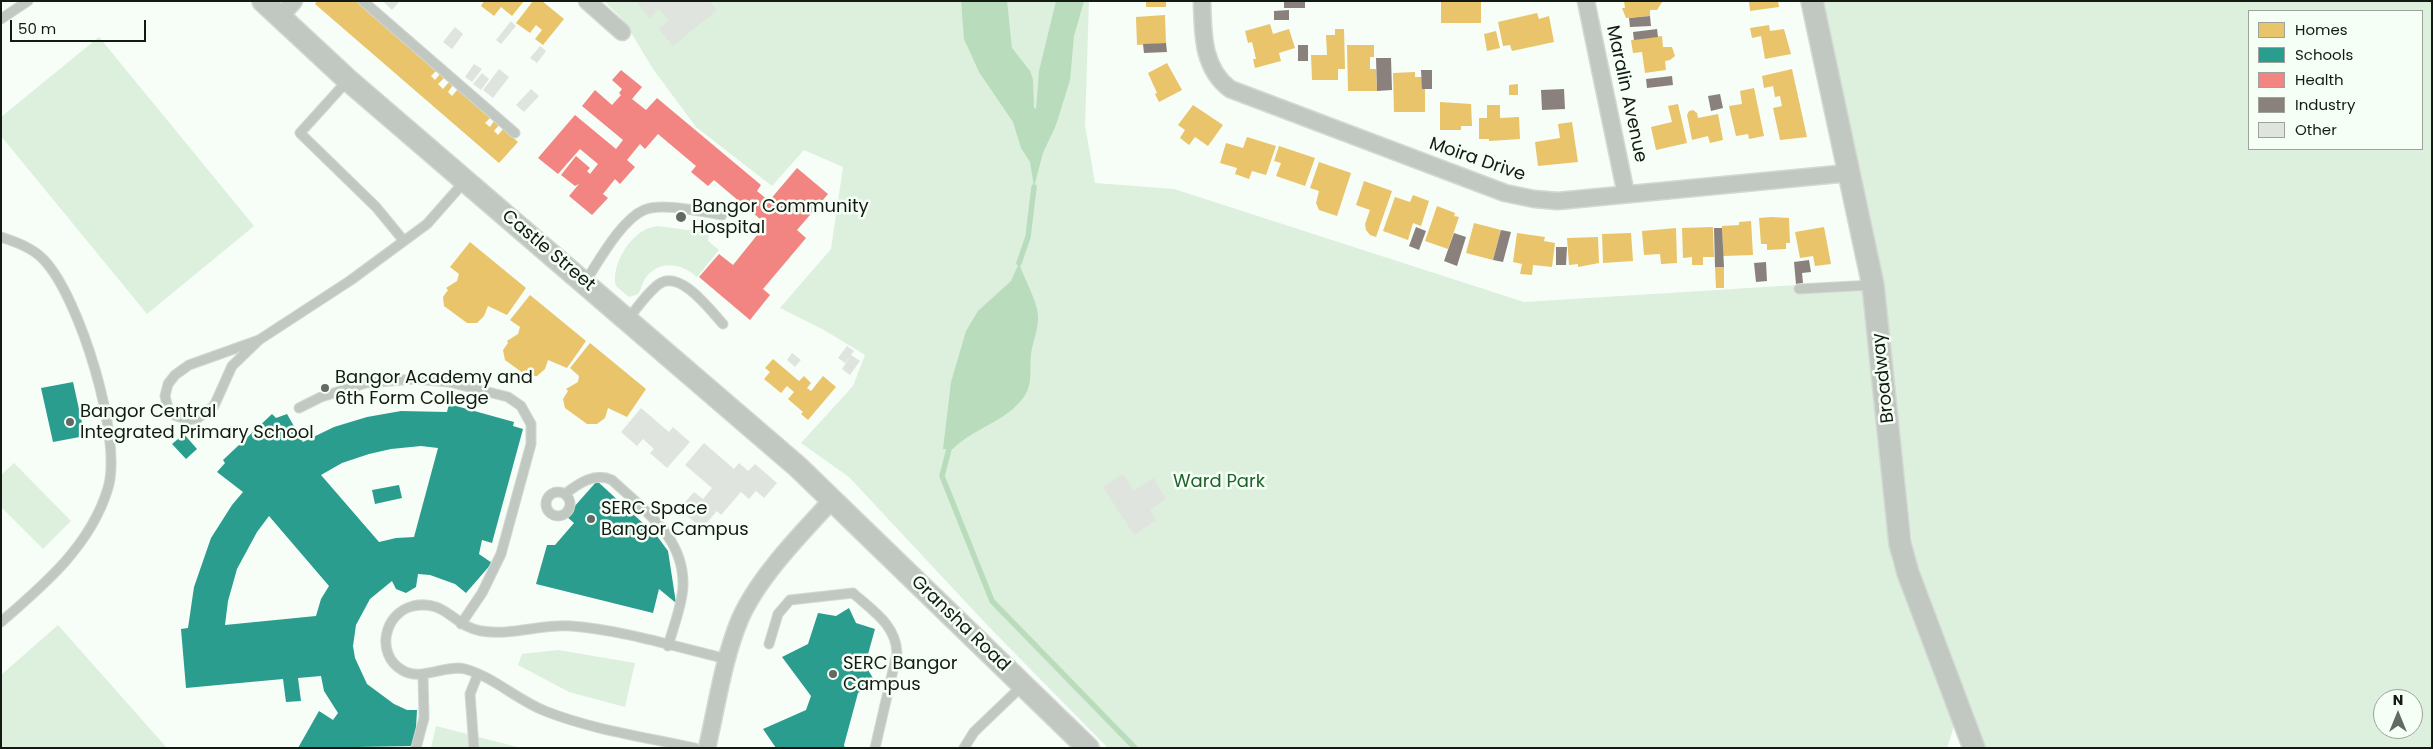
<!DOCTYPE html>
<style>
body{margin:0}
#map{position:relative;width:2433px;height:749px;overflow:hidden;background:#f7fdf7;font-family:Poppins,sans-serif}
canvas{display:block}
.frame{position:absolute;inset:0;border:2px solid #131913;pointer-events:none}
.legend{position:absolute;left:2248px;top:10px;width:175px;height:140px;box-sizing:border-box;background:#f5fff5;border:1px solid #9ba39b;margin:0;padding:6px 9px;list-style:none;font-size:15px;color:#131913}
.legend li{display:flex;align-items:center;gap:10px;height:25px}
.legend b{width:25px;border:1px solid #9ba39b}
.north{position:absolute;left:2373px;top:689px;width:50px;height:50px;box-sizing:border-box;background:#f5fff5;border:1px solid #9ba39b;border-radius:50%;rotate:0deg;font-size:14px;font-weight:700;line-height:20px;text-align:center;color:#131913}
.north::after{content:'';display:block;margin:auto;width:18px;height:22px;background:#636963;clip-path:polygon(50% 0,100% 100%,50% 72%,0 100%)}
.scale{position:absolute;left:10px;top:20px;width:136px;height:22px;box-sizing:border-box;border:2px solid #131913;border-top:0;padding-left:6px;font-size:15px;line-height:18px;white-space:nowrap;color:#131913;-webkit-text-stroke:4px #f5fff5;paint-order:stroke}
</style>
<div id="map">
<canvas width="2433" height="749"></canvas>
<div class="frame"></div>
<ul class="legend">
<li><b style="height:14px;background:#e9c46a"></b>Homes</li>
<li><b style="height:14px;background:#2a9d8f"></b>Schools</li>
<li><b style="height:14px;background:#f28482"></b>Health</li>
<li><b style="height:14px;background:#8a817c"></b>Industry</li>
<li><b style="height:14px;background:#dfe4df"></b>Other</li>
</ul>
<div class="north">N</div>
<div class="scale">50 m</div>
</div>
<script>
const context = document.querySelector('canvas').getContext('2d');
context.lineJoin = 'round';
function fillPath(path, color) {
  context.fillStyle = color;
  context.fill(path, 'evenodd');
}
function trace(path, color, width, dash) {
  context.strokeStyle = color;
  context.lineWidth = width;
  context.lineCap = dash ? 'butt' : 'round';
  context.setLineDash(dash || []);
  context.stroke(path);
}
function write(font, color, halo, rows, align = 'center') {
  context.font = font + ' Poppins,sans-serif';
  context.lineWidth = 5;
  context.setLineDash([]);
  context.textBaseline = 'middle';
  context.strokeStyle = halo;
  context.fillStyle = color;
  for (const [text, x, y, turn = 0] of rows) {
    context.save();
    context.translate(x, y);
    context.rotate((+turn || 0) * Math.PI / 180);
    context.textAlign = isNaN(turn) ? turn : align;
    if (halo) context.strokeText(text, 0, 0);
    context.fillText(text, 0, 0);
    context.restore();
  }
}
fillPath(new Path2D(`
 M 604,1 L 1089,1 L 1085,125 L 1095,183 L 1174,189 L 1524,302 L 1862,281 L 1879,410 L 1892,562 L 1954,726 L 1947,748 L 1108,748 L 989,627 L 849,477 L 801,443 L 853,386 L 865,355 L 824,330 L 780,308 L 831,249 L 843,167 L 804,150 L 772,186 L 696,127 L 653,69 L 624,21 Z
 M 1820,1 L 2432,1 L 2432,748 L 1984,748 L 1933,625 L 1914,558 L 1886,308 ZM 2249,11 L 2422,11 L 2422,149 L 2249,149 ZM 2383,699 L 2413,699 L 2413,729 L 2383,729 Z
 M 99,37 L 254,226 L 147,314 L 1,136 L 1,117 Z
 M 658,226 L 709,233 L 708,241 L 719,250 L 697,277 C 683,264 661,259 647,276 C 643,280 642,288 638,294 L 629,297 L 616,286 C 611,268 626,241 643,231 C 647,228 653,227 658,226 Z
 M 14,463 L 71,521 L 43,549 L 1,507 L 1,475 Z
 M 58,625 L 167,748 L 1,748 L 1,675 Z
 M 558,650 L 635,663 L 625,707 L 569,692 L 518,665 L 522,654 Z
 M 436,726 L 521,748 L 431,748 Z`), '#dcf0dd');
fillPath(new Path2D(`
 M 961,1 L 1007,1 L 1012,48 L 1030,71 L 1033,79 L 1034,108 L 1036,109 L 1039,71 L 1056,1 L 1084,1 L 1074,36 L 1070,80 L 1056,125 L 1043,153 L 1034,187 L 1030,162 L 1021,148 L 1013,122 L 979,72 L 964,39 Z
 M 1019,263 C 1024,278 1033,293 1037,309 C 1041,325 1033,339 1031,354 C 1029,379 1035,389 1013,409 C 995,424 968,433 953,449 L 943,449 L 951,382 L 966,331 L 978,311 L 1011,281 Z`), '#b9ddbc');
fillPath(new Path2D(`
 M 317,1 L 356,1 L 436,71 L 431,76 L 435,80 L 440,74 L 444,78 L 438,84 L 443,89 L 449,82 L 453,85 L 448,92 L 452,96 L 458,89 L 490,118 L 485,123 L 490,127 L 494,121 L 499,125 L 494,131 L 498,135 L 503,129 L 518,142 L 499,163 L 315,4 Z
 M 484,1 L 524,1 L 512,16 L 501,7 L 494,16 L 481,6 Z
 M 533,1 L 542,1 L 564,19 L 543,45 L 535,39 L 542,30 L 536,25 L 530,33 L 516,23 Z
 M 1146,1 L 1166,1 L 1166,7 L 1146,7 Z
 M 1441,1 L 1481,1 L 1481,23 L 1441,23 Z
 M 1624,1 L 1661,1 L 1662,2 L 1657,10 L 1650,10 L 1650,16 L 1626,18 L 1622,8 L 1625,8 Z
 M 1749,1 L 1778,1 L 1779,7 L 1750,11 Z
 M 1537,13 L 1539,19 L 1549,16 L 1554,42 L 1512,51 L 1510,45 L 1503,46 L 1498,22 Z
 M 1165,15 L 1166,43 L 1137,45 L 1136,17 Z
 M 1270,24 L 1273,34 L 1289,29 L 1295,48 L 1279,53 L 1281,61 L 1255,68 L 1253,59 L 1256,59 L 1252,42 L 1248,43 L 1245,31 Z
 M 1769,25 L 1770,31 L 1784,29 L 1791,54 L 1765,59 L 1761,36 L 1752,38 L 1750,28 Z
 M 1335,29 L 1344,29 L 1345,69 L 1338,69 L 1338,80 L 1312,80 L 1311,55 L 1327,55 L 1326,35 L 1335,35 Z
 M 1496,31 L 1500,48 L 1487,51 L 1484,34 Z
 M 1662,36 L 1663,47 L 1672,47 L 1675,56 L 1670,60 L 1665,61 L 1666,70 L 1645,73 L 1642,52 L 1633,53 L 1631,40 Z
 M 1347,45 L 1374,45 L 1374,57 L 1370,57 L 1370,69 L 1376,69 L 1377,91 L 1348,91 Z
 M 1167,63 L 1182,90 L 1159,102 L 1155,94 L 1157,93 L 1148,73 Z
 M 1792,69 L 1807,137 L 1780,140 L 1773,108 L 1782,106 L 1780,96 L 1775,97 L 1773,86 L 1764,88 L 1762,76 Z
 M 1415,72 L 1415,77 L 1422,77 L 1422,89 L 1425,89 L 1425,112 L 1394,112 L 1393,73 Z
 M 1518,84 L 1518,95 L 1509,95 L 1509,85 Z
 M 1754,88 L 1764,136 L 1749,139 L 1748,134 L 1736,136 L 1729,106 L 1742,104 L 1740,91 Z
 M 1440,102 L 1471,104 L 1472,126 L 1461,126 L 1461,130 L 1440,130 Z
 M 1678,104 L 1687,143 L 1656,150 L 1651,127 L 1672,122 L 1668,106 Z
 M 1193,105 L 1223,125 L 1208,146 L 1195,137 L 1189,145 L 1180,138 L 1185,130 L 1178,125 Z
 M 1487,105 L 1500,105 L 1500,118 L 1519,117 L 1520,139 L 1489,141 L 1489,139 L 1479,139 L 1479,118 L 1487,118 Z
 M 1693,110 L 1697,113 L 1698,118 L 1718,114 L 1723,140 L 1710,143 L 1708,136 L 1692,140 L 1687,115 L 1689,111 Z
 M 1572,122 L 1578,162 L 1538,166 L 1535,142 L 1560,138 L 1558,124 Z
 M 1247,137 L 1276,146 L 1266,175 L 1252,171 L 1249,179 L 1235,174 L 1237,168 L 1220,163 L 1226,143 L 1243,148 Z
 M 1279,146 L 1315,158 L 1305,186 L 1276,176 L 1281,163 L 1274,161 Z
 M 1319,162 L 1351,173 L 1337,216 L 1319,210 L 1316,203 L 1319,191 L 1310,188 Z
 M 1364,181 L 1392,191 L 1376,237 L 1370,235 L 1366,230 L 1365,224 L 1370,210 L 1356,205 Z
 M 1413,195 L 1429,201 L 1421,226 L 1413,223 L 1408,240 L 1383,231 L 1395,197 L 1410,202 Z
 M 1437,206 L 1455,213 L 1454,216 L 1459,217 L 1448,249 L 1425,241 Z
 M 1771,217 L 1789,218 L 1790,243 L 1786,243 L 1786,249 L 1767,250 L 1767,244 L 1761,244 L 1759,218 Z
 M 1751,221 L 1753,255 L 1723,256 L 1722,226 L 1739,225 L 1739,222 Z
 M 1474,223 L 1501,230 L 1493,260 L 1466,253 Z
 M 1713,227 L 1714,257 L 1703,257 L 1703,265 L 1692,265 L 1692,257 L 1683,258 L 1682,228 Z
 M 1824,227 L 1831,264 L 1815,266 L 1813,256 L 1800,258 L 1795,232 Z
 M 1676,228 L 1677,263 L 1661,264 L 1660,254 L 1644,255 L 1642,231 Z
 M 1517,233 L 1545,237 L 1544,241 L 1555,243 L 1552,267 L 1533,265 L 1532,275 L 1520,274 L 1522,264 L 1513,262 Z
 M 1631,233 L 1633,261 L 1603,263 L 1602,234 Z
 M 1598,237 L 1599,263 L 1578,267 L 1578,264 L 1569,265 L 1567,238 Z
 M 470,242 L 526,288 L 507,315 L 488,306 L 484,316 L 477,323 L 467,323 L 444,306 L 443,297 L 448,290 L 446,288 L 457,281 L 459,274 L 450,267 Z
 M 1715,267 L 1724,267 L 1724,288 L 1716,288 Z
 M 530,295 L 586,341 L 567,368 L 548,360 L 545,369 L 537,376 L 527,376 L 505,360 L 503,350 L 508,343 L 507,341 L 518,334 L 520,327 L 510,320 Z
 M 590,343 L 646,389 L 627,417 L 608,408 L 605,418 L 597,424 L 587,424 L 565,408 L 563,399 L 568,391 L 566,389 L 578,382 L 579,376 L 570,368 Z
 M 773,359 L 799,381 L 804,376 L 811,383 L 807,388 L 811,391 L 823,376 L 836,387 L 808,420 L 801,414 L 803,412 L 788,399 L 794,392 L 787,386 L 781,393 L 764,379 L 770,372 L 765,368 Z`), '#e9c46a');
fillPath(new Path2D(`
 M 73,382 L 85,436 L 53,442 L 41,388 Z
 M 449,404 L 514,422 L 513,426 L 523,429 L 492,543 L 482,540 L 479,554 L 492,563 L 466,593 L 455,584 L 430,575 L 418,574 L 416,587 L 406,593 L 396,589 L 392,581 L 370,599 L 356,625 L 353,646 L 355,658 L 367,684 L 394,704 L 407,710 L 417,710 L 415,746 L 298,748 L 319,711 L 333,720 L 338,713 L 324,691 L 321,676 L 298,678 L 301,701 L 286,702 L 283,679 L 186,688 L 181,629 L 188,628 L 194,587 L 211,538 L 232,505 L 243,492 L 217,472 L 225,463 L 223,460 L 272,414 L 276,418 L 287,414 L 303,442 L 334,427 L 367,417 L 401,411 L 447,412 ZM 421,446 L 438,448 L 414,537 L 396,538 L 379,542 L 321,475 L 342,463 L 369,454 L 391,449 ZM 269,516 L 329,586 L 321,599 L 316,616 L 225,625 L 228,601 L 237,569 L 257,532 Z
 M 184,434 L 197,449 L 186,459 L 172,444 Z
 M 597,481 L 657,536 L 668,551 L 676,603 L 659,589 L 653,613 L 536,584 L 547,545 L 555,545 L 574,523 L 566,516 Z
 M 399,485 L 402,498 L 375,504 L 372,490 Z
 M 849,608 L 856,623 L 875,629 L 865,665 L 876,683 L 858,693 L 844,745 L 845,748 L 776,748 L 763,729 L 806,710 L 811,696 L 782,657 L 808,644 L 818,613 L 836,616 Z`), '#2a9d8f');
fillPath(new Path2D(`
 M 621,70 L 642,87 L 632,99 L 646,110 L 657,98 L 761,185 L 757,191 L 769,201 L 797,168 L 828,194 L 797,230 L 806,238 L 763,289 L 770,295 L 750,320 L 699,277 L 719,254 L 733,265 L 766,224 L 714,180 L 708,186 L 691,172 L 696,166 L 658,134 L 645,149 L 640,144 L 627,160 L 635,167 L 620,184 L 615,179 L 603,194 L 608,198 L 592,215 L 569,196 L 579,184 L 575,186 L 561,175 L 576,156 L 590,168 L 587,171 L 590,174 L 598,164 L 580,149 L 558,174 L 538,158 L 575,115 L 616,149 L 623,140 L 582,106 L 595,90 L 612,105 L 621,95 L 619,93 L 622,89 L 612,80 Z`), '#f28482');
fillPath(new Path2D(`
 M 1284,1 L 1305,1 L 1305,8 L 1284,8 Z
 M 1289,10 L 1289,20 L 1274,20 L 1274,11 Z
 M 1650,16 L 1651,26 L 1630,27 L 1629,18 Z
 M 1657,29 L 1658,37 L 1634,40 L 1633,32 Z
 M 1166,43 L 1167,52 L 1144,53 L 1143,44 Z
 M 1298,45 L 1308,45 L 1308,61 L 1298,61 Z
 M 1376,58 L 1391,58 L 1392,90 L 1377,91 Z
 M 1421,70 L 1432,70 L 1432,89 L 1422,89 Z
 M 1672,76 L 1673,85 L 1647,88 L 1646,79 Z
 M 1564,89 L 1565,109 L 1542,110 L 1541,90 Z
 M 1720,94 L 1723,108 L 1711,111 L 1708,96 Z
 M 1416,227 L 1426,231 L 1419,250 L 1409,246 Z
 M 1714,228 L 1722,228 L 1724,267 L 1715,267 Z
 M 1501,230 L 1511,232 L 1503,262 L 1493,260 Z
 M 1454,233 L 1466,237 L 1457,266 L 1444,261 Z
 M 1556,247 L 1567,247 L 1566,265 L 1556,265 Z
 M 1809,260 L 1811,272 L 1802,273 L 1803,283 L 1796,284 L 1794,262 Z
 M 1766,262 L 1767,281 L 1756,282 L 1754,263 Z`), '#8a817c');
trace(new Path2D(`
 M 1019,263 L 1028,237 L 1034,187
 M 949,449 L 942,476 L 992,601 L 1135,748`), '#b9ddbc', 5.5);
fillPath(new Path2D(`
 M 383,1 L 400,1 L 392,10 Z
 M 636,1 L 709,1 L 717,10 L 673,46 L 659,29 L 669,21 L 659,9 L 649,18 Z
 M 511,21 L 516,26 L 501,44 L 496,40 Z
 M 455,27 L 463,34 L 452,49 L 443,42 Z
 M 540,46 L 546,51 L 537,63 L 530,58 Z
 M 474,64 L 482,69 L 472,82 L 465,77 Z
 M 499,69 L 509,77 L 493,98 L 483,90 Z
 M 482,73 L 489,79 L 481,90 L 473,84 Z
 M 531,89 L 539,96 L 524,112 L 516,105 Z
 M 847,346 L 854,351 L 845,363 L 838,358 Z
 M 792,353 L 801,360 L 795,367 L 787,360 Z
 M 851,355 L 860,361 L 850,375 L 842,369 Z
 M 641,408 L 669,432 L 673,427 L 690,442 L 667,468 L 650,453 L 654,449 L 643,439 L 637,446 L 621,432 Z
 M 704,443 L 734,469 L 739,463 L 748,471 L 755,464 L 777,483 L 764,498 L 756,491 L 749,499 L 741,492 L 721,515 L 717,511 L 702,528 L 679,509 L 694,492 L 703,499 L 712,488 L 685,465 Z
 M 1123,474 L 1134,491 L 1153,478 L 1166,499 L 1150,510 L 1156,520 L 1134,535 L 1103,487 Z`), '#dfe4df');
const service = new Path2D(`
 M 363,1 L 515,133
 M 1,19 L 28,1
 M 348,80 L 300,133 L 376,207 L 404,241
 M 1,237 C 16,242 33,248 44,260 C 80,298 123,439 108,488 C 91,545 45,584 1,622
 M 585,282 C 599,261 621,220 644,210 C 662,202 702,212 722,215
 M 1799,289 L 1873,285
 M 628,319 C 637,308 647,293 659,284 C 680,269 710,310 723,324
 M 259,340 L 189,365 L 175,375 L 168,384 L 165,396 L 168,408 L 174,415 L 188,420 L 198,418 L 214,406 L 232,366 L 259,340 L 351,280 L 427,224 L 465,181
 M 299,408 L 321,397 L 366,383 L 414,379 L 449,382 L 508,397 L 521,406 L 531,424 L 531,444 L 501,554 L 482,593 L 461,624
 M546 504a12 12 0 1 1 24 0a12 12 0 1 1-24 0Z
 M 565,494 C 579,483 595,472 612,480 C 645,511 684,537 683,585 C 683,603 673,628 668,646
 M 769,644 L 778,614 L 790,600 L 853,593 C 873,611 896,625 897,653 L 875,748
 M 416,748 L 424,718 L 423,674
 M 474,748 L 470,694 L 478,674
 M 695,748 C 645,737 593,730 545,711 C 517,700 494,677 465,669 C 445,664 421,682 402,670 C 375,654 384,613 413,606 C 446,599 453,626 481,631 C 511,636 541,624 571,626 C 623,630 676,647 727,659
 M 964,748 L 974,732 L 1023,685`);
const minor = new Path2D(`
 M 587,1 L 622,32
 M 1202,1 C 1203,33 1202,68 1230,89 L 1505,193 L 1534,199 L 1558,201 L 1849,173
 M 1586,1 L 1626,194
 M 280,17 L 294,1
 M 707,748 C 717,705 723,660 740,619 C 759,576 801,534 833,499`);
const tertiary = new Path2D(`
 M 263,1 L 348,80 L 798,467 L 1088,748
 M 1812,1 L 1873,285 L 1900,544 L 1908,573 L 1974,748`);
trace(service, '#d3d8d3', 11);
trace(minor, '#d3d8d3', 19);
trace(tertiary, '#d3d8d3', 24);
trace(service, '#c1c8c1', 9);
trace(minor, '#c1c8c1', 16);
trace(tertiary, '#c1c8c1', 21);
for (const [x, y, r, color] of [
 [681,217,6,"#636963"],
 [325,388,5,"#636963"],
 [70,422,5,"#636963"],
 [591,519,5,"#636963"],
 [833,674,5,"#636963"]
]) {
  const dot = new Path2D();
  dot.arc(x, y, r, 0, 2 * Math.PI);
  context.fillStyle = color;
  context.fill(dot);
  trace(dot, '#f5fff5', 2);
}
write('18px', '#131913', '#f5fff5', [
 ["Maralin Avenue",1626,94,78],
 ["Moira Drive",1477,160,19],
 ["Castle Street",548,251,40],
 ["Broadway",1884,378,-96],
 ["Gransha Road",960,624,44]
]);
write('18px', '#131913', '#f5fff5', [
 ["Bangor Community",692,207],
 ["Hospital",692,228],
 ["Bangor Academy and",335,378],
 ["6th Form College",335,399],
 ["Bangor Central",80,412],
 ["Integrated Primary School",80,433],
 ["SERC Space",601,509],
 ["Bangor Campus",601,530],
 ["SERC Bangor",843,664],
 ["Campus",843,685]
], 'left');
write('18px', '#1e622b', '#f5fff5', [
 ["Ward Park",1219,482]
]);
</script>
